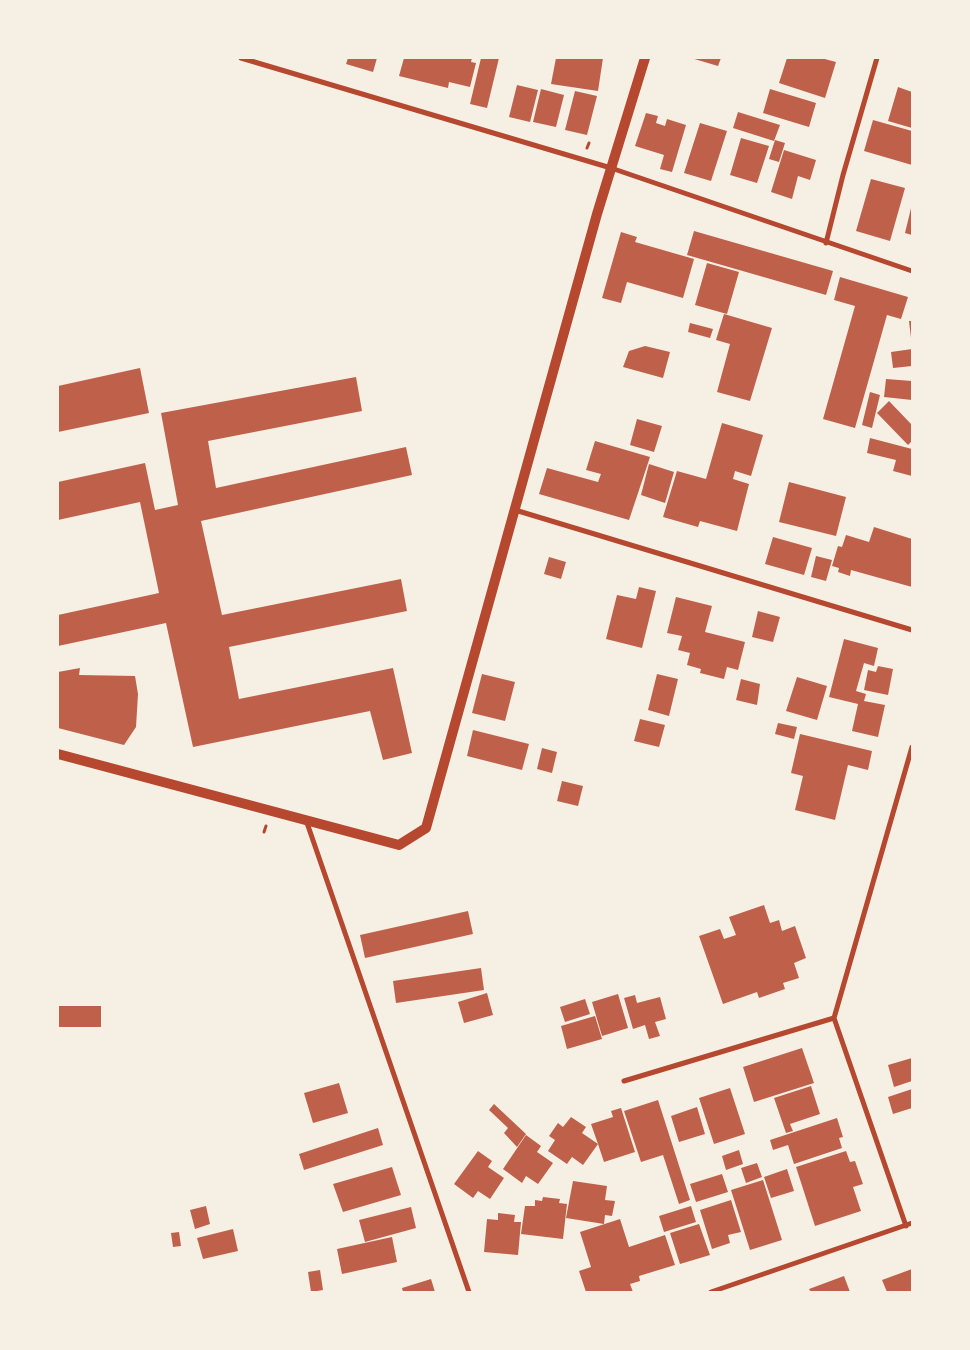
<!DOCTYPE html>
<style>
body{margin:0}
#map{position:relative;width:970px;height:1350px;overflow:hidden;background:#f6efe4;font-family:Roboto,sans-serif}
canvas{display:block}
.frame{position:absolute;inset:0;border:59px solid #f6efe4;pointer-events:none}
</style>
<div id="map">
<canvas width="970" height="1350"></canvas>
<div class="frame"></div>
</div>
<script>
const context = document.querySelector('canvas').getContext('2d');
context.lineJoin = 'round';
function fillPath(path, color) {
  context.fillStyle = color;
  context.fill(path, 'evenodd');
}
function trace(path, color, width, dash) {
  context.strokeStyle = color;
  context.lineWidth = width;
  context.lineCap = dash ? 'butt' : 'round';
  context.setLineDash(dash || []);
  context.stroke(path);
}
fillPath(new Path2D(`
 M 348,58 L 377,58 L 373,72 L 346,64 Z
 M 404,58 L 472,58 L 471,62 L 476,63 L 470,87 L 449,82 L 448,88 L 399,76 Z
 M 481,58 L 499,58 L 487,108 L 470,104 Z
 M 556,58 L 603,58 L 598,91 L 551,84 Z
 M 691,58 L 721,58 L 718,66 Z
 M 787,58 L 821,58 L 836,62 L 825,98 L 779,83 Z
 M 517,85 L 538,90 L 530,122 L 509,117 Z
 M 898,87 L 912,92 L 912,128 L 888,121 Z
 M 541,89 L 564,95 L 556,127 L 533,122 Z
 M 770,89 L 816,103 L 809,127 L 763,113 Z
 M 575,91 L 597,96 L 587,135 L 565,130 Z
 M 738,112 L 780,125 L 774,141 L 733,128 Z
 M 646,113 L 658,116 L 656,123 L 665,126 L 667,119 L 686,125 L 672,172 L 660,169 L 664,155 L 635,146 Z
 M 873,120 L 912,131 L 912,165 L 864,151 Z
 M 700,123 L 727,131 L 711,181 L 684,173 Z
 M 741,138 L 769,146 L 757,183 L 730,175 Z
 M 775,140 L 785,143 L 779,162 L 769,159 Z
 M 784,150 L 816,160 L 810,180 L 798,176 L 792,199 L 771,192 Z
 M 871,179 L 905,188 L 890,241 L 856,231 Z
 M 912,204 L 912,235 L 905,233 Z
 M 694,231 L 833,271 L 826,295 L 687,255 Z
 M 621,232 L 637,237 L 635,242 L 694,259 L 683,298 L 627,282 L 621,303 L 602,298 Z
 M 707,263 L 739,272 L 727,314 L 695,305 Z
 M 840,277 L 908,297 L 901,319 L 887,315 L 855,428 L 823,419 L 855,306 L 834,300 Z
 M 724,314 L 772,328 L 750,401 L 717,392 L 730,344 L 716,340 Z
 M 909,321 L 912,321 L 912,338 L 911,338 Z
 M 690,323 L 713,329 L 710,338 L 688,332 Z
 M 645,346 L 670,352 L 663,378 L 623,367 L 629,351 Z
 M 912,349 L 912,366 L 893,368 L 891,352 Z
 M 140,368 L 149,413 L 58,432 L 58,386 Z
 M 356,377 L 362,411 L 208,441 L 216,488 L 406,447 L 412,475 L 201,521 L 222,615 L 401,579 L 407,611 L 229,647 L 239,699 L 393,668 L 412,753 L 383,760 L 370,711 L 193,747 L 166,623 L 58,646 L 58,615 L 159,593 L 140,502 L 58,520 L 58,482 L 145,463 L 155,510 L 178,505 L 161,413 Z
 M 886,379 L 912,381 L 912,400 L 884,397 Z
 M 870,392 L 880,395 L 872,428 L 862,425 Z
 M 889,401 L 912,425 L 912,441 L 908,445 L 877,413 Z
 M 637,419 L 662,426 L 654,452 L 630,445 Z
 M 722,423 L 763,435 L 751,476 L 735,471 L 733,479 L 749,484 L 737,531 L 700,521 L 698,527 L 663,517 L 677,471 L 706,479 Z
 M 870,438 L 912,449 L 912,476 L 893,471 L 896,460 L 867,453 Z
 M 595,441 L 650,457 L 629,520 L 539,494 L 547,468 L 598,482 L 601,474 L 586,470 Z
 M 649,464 L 674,472 L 665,503 L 641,495 Z
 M 789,482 L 846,497 L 836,536 L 779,522 Z
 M 874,527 L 912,539 L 912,587 L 851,570 L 850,576 L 838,572 L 839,568 L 832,566 L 838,546 L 842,547 L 846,535 L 869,542 Z
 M 773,537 L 812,548 L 804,575 L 765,564 Z
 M 816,556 L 832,560 L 826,581 L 811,577 Z
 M 549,557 L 566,562 L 561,579 L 544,574 Z
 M 639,587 L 656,591 L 642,648 L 606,639 L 617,595 L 636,599 Z
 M 676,597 L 712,606 L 705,632 L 745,642 L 738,670 L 727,667 L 724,679 L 700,673 L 701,669 L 687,665 L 690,653 L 678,650 L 682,636 L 667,633 Z
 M 758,611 L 780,617 L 773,642 L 752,637 Z
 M 844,639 L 878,648 L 874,666 L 864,663 L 856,691 L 866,694 L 864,701 L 885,705 L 878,737 L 852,731 L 858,704 L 829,697 Z
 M 878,666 L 893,669 L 888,695 L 864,690 L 868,670 L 876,672 Z
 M 80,668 L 79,675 L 135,676 L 138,694 L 136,727 L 124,745 L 58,728 L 58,672 Z
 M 482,674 L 515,682 L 505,721 L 472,713 Z
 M 657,674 L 678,679 L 669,716 L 648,710 Z
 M 797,677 L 827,686 L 817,720 L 786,711 Z
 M 741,679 L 760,684 L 757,705 L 736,700 Z
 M 640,719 L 665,725 L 659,747 L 634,741 Z
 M 778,723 L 797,727 L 794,739 L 775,734 Z
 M 473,730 L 529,744 L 522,770 L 467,756 Z
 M 800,734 L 872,751 L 868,770 L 848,765 L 835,820 L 795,810 L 803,776 L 791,773 Z
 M 542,748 L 557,752 L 552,773 L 537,769 Z
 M 562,781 L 583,786 L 578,806 L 557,801 Z
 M 764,905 L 770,923 L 779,920 L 782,931 L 795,926 L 806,958 L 794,963 L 799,978 L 783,983 L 785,989 L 759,998 L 757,992 L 723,1004 L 699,936 L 720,929 L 724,939 L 736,935 L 729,917 Z
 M 468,911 L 473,934 L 365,958 L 360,935 Z
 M 481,968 L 484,990 L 396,1003 L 393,981 Z
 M 487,993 L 493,1015 L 464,1023 L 458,1002 Z
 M 618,994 L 628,1028 L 602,1036 L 592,1002 Z
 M 635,995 L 637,1003 L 660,997 L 666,1019 L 655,1022 L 660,1036 L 649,1039 L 645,1025 L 633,1029 L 624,998 Z
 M 585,999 L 590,1014 L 565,1022 L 560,1007 Z
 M 58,1006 L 101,1006 L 101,1027 L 58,1027 Z
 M 595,1016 L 602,1039 L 567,1049 L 561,1026 Z
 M 802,1048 L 814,1083 L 754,1102 L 743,1067 Z
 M 912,1058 L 912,1081 L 894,1087 L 888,1065 Z
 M 339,1083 L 348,1113 L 313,1123 L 304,1093 Z
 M 811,1086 L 820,1114 L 790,1124 L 793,1131 L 786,1133 L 774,1098 Z
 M 730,1088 L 745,1134 L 714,1144 L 699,1098 Z
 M 912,1089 L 912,1108 L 893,1114 L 888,1097 Z
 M 658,1100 L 690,1200 L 679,1204 L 663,1155 L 641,1162 L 624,1111 Z
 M 494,1104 L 526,1134 L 517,1147 L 504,1133 L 508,1128 L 489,1110 Z
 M 697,1107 L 705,1134 L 679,1142 L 671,1116 Z
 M 621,1108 L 635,1152 L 604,1162 L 598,1144 L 583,1165 L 572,1157 L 567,1164 L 548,1151 L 555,1140 L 549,1136 L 558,1123 L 563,1127 L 571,1117 L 586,1127 L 582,1133 L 598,1144 L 591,1124 L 613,1117 L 611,1111 Z
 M 837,1118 L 843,1137 L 839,1138 L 842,1148 L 794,1164 L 788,1145 L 773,1150 L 770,1140 Z
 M 378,1128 L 383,1145 L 304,1170 L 299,1154 Z
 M 526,1135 L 541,1146 L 537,1152 L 553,1163 L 538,1184 L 526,1176 L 522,1183 L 503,1169 Z
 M 739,1150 L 743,1164 L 726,1170 L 722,1156 Z
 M 478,1151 L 492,1161 L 488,1167 L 504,1178 L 490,1199 L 478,1191 L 473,1198 L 454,1184 Z
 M 846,1151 L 850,1162 L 855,1161 L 863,1184 L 853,1187 L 861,1211 L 815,1226 L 796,1167 Z
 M 757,1163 L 762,1177 L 746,1183 L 741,1168 Z
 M 392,1167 L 401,1195 L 343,1212 L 333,1184 Z
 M 787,1169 L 794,1191 L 771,1198 L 764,1177 Z
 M 722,1174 L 728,1192 L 696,1202 L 690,1184 Z
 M 763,1180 L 782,1240 L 750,1250 L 731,1190 Z
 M 573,1181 L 607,1186 L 605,1200 L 615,1201 L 612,1216 L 605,1215 L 604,1224 L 566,1218 Z
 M 543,1197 L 560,1199 L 559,1203 L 567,1204 L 563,1239 L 521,1234 L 525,1206 L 535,1206 L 535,1200 L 542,1201 Z
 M 731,1200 L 741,1232 L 728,1235 L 730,1243 L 712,1249 L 700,1210 Z
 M 206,1206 L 210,1224 L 195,1229 L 190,1210 Z
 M 691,1206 L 696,1222 L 664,1232 L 659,1216 Z
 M 411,1207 L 416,1228 L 365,1242 L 359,1220 Z
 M 498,1213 L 515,1215 L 514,1222 L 521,1222 L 518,1255 L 484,1252 L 487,1219 L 498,1220 Z
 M 620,1219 L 629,1247 L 665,1235 L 675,1265 L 639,1276 L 640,1281 L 630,1284 L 633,1292 L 586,1292 L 579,1271 L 591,1267 L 580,1232 Z
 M 699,1224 L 710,1255 L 680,1264 L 670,1233 Z
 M 233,1229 L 238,1251 L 203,1259 L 197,1238 Z
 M 179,1232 L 181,1246 L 173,1247 L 171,1233 Z
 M 392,1237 L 397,1262 L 342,1274 L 337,1249 Z
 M 912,1269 L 912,1292 L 887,1292 L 882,1280 Z
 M 320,1270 L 323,1290 L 311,1292 L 308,1272 Z
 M 844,1276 L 850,1292 L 811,1292 L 809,1289 Z
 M 431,1279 L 435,1292 L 403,1292 L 402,1288 Z`), '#bf614a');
trace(new Path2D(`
 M 587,148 L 589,143
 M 264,832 L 266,826`), '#b5482f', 3);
trace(new Path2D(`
 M 241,58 L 611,168 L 912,271
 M 826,243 L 843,175 L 877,58
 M 515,510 L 912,630
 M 306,820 L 469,1292
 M 834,1018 L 912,747
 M 834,1018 L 906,1226
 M 624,1081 L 834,1018
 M 711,1292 L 912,1223`), '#b5482f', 5);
trace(new Path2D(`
 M 58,754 L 399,845 L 426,828 L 597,214 L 645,58`), '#b5482f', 10);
</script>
